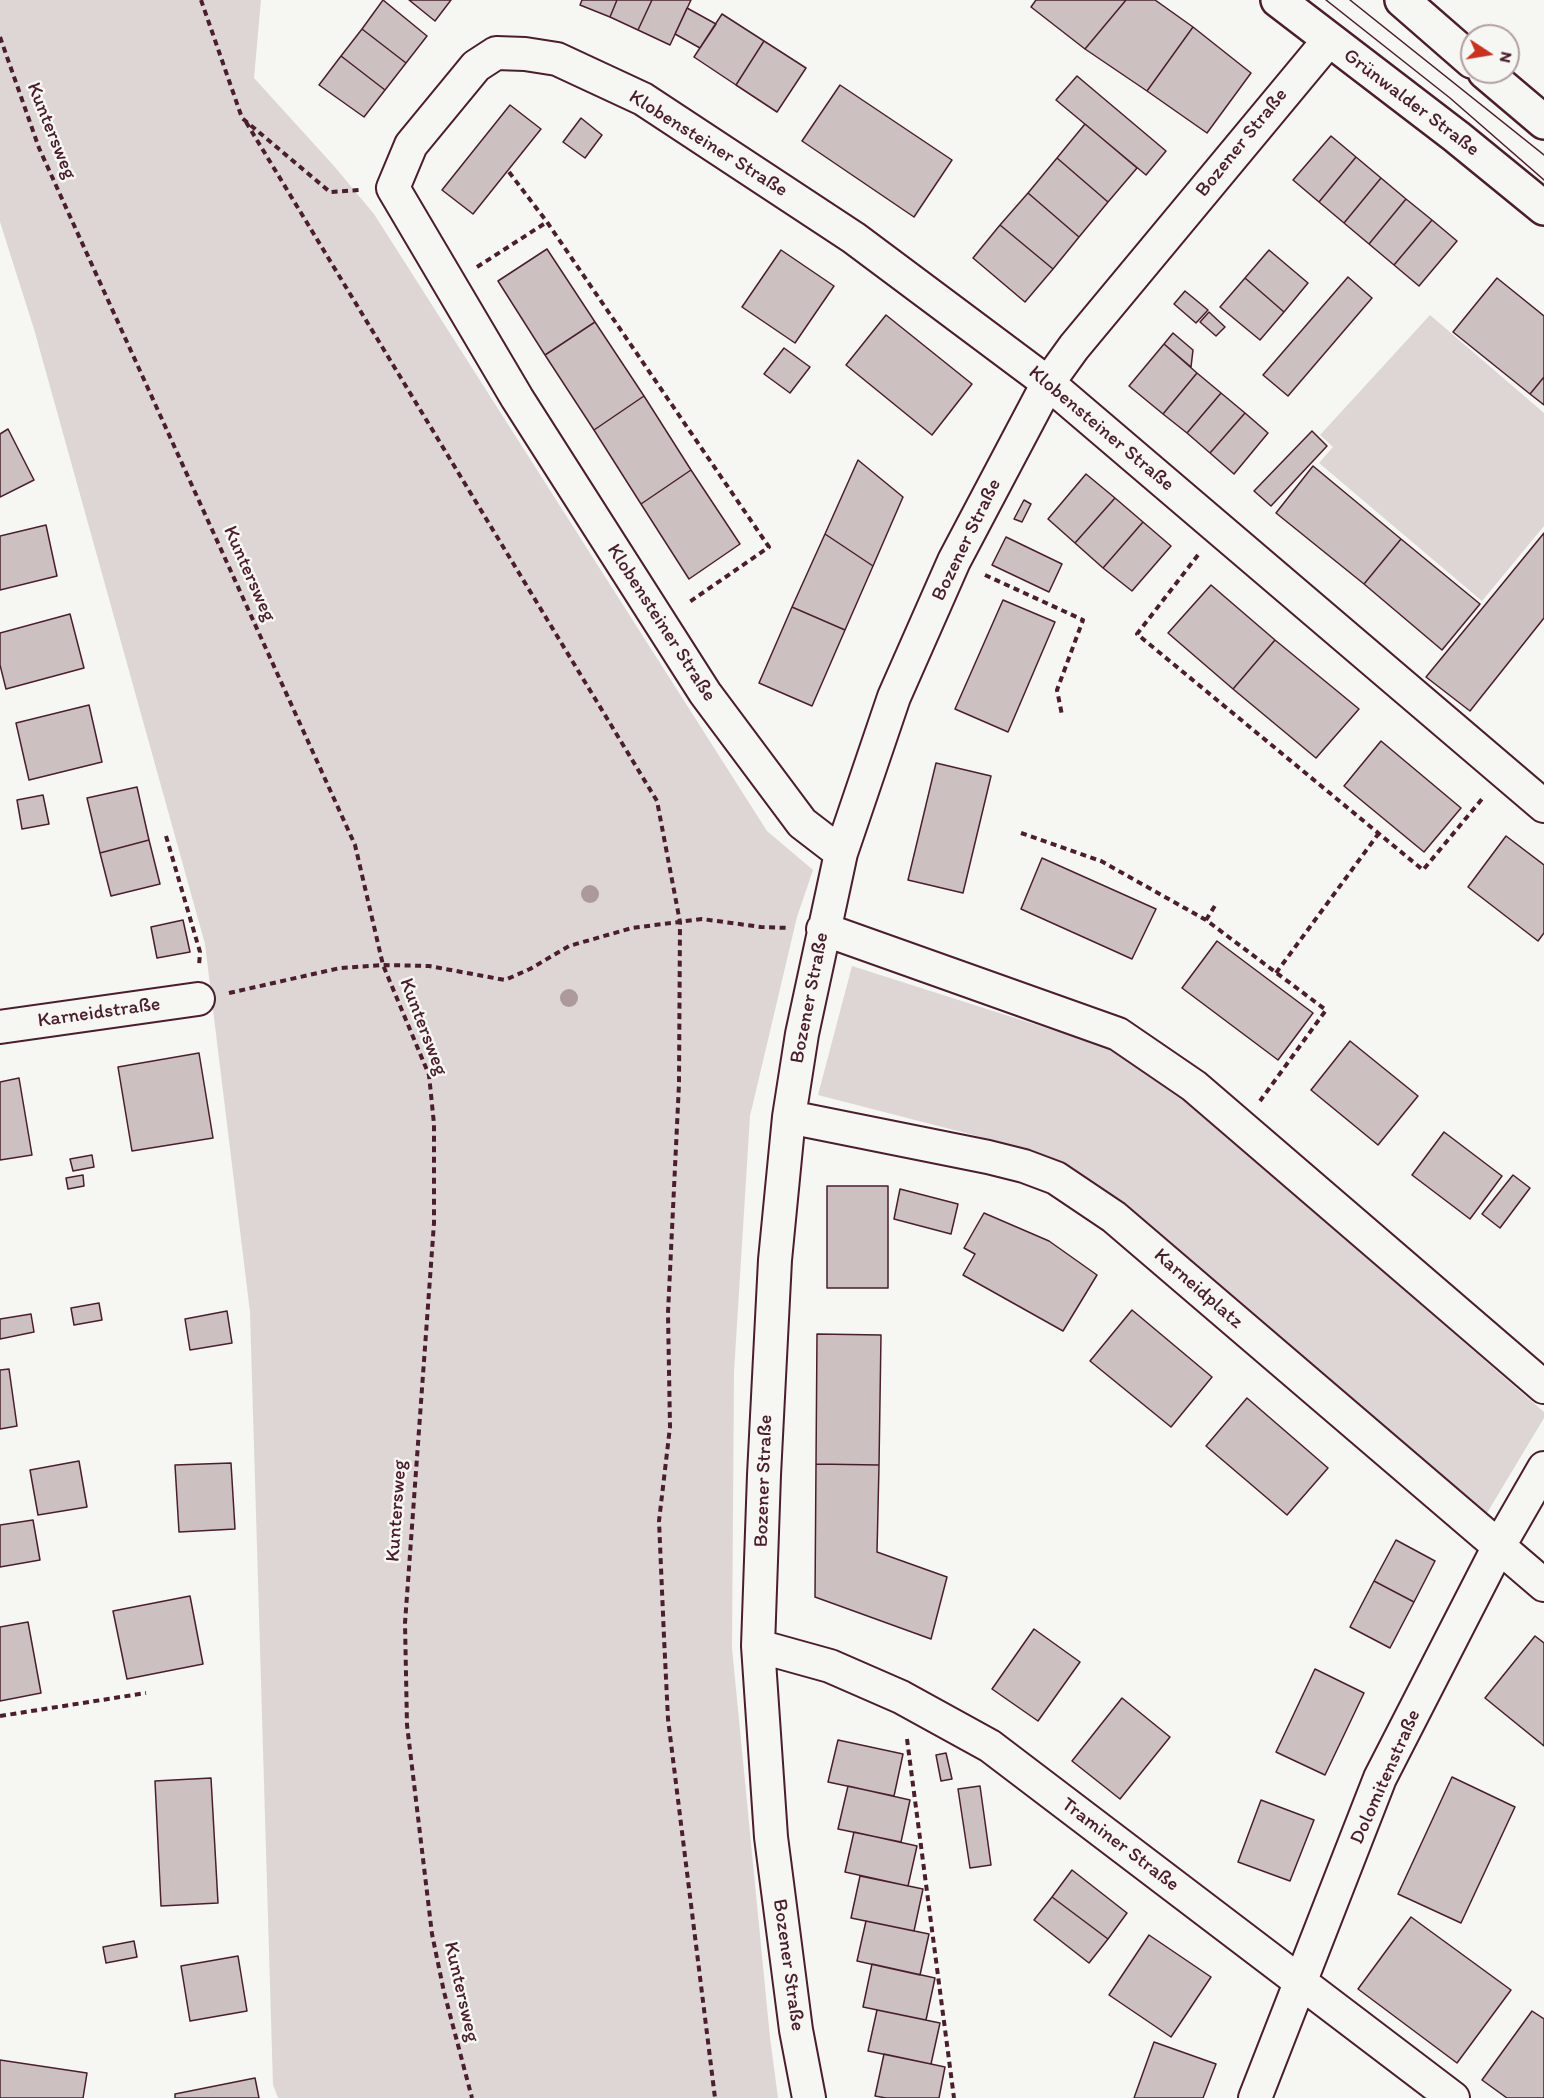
<!DOCTYPE html>
<meta charset="utf-8">
<style>
body{margin:0}
#map{position:relative;width:1544px;height:2098px;overflow:hidden;background:#f6f6f2;font-family:Itim,sans-serif}
canvas{display:block}
.north{position:absolute;left:1460px;top:24px;width:60px;height:60px;box-sizing:border-box;background:#f6f6f2;border:2px solid #b1a0a2;border-radius:50%;rotate:102deg;font-size:16px;font-weight:700;line-height:24px;text-align:center;color:#4a1f2b}
.north::after{content:'';display:block;margin:auto;width:21px;height:27px;background:#c8321e;clip-path:polygon(50% 0,100% 100%,50% 72%,0 100%)}
</style>
<div id="map">
<canvas width="1544" height="2098"></canvas>
<div class="north">N</div>
</div>
<script>
const context = document.querySelector('canvas').getContext('2d');
context.lineJoin = 'round';
function fillPath(path, color) {
  context.fillStyle = color;
  context.fill(path, 'evenodd');
}
function trace(path, color, width, dash) {
  context.strokeStyle = color;
  context.lineWidth = width;
  context.lineCap = dash ? 'butt' : 'round';
  context.setLineDash(dash || []);
  context.stroke(path);
}
function write(font, color, halo, rows, align = 'center') {
  context.font = font + ' Itim,sans-serif';
  context.lineWidth = 5;
  context.setLineDash([]);
  context.textBaseline = 'middle';
  context.strokeStyle = halo;
  context.fillStyle = color;
  for (const [text, x, y, turn = 0] of rows) {
    context.save();
    context.translate(x, y);
    context.rotate((+turn || 0) * Math.PI / 180);
    context.textAlign = isNaN(turn) ? turn : align;
    if (halo) context.strokeText(text, 0, 0);
    context.fillText(text, 0, 0);
    context.restore();
  }
}
fillPath(new Path2D(`
 M 0,0 L 261,0 L 254,78 L 334,166 L 374,214 L 767,831 L 813,870 L 797,917 L 750,1116 L 734,1372 L 732,1648 L 770,2038 L 778,2098 L 278,2098 L 273,2085 L 250,1312 L 205,944 L 34,329 L 0,222 Z
 M 1430,315 L 1544,413 L 1544,526 L 1482,601 L 1319,463 L 1333,447 L 1320,435 Z
 M 852,966 L 1106,1047 L 1192,1106 L 1544,1412 L 1544,1418 L 1487,1513 L 1115,1201 L 1016,1146 L 818,1095 Z`), '#ddd6d5');
const building = new Path2D(`
 M 383,0 L 427,36 L 406,63 L 362,29 Z
 M 409,0 L 451,0 L 435,21 Z
 M 582,0 L 617,0 L 610,17 L 580,5 Z
 M 617,0 L 652,0 L 638,30 L 610,17 Z
 M 652,0 L 691,0 L 670,45 L 638,30 Z
 M 1036,0 L 1126,0 L 1085,49 L 1031,7 Z
 M 1126,0 L 1155,0 L 1193,27 L 1147,91 L 1085,49 Z
 M 687,8 L 716,24 L 700,48 L 675,34 Z
 M 722,14 L 764,41 L 736,85 L 694,57 Z
 M 1193,27 L 1251,73 L 1207,133 L 1147,91 Z
 M 362,29 L 406,63 L 385,90 L 341,56 Z
 M 764,41 L 806,68 L 777,112 L 736,85 Z
 M 341,56 L 385,90 L 364,117 L 319,85 Z
 M 1077,76 L 1166,151 L 1146,175 L 1056,100 Z
 M 840,85 L 952,160 L 914,217 L 802,141 Z
 M 510,105 L 541,129 L 473,214 L 442,190 Z
 M 581,118 L 602,135 L 585,158 L 563,142 Z
 M 1085,124 L 1137,168 L 1108,202 L 1057,158 Z
 M 1331,136 L 1356,157 L 1319,202 L 1293,180 Z
 M 1356,157 L 1381,178 L 1344,223 L 1319,202 Z
 M 1057,158 L 1108,202 L 1079,237 L 1028,193 Z
 M 1381,178 L 1406,199 L 1369,244 L 1344,223 Z
 M 1028,193 L 1079,237 L 1053,269 L 1000,225 Z
 M 1406,199 L 1432,220 L 1394,265 L 1369,244 Z
 M 1432,220 L 1457,241 L 1419,286 L 1394,265 Z
 M 1000,225 L 1053,269 L 1025,302 L 973,258 Z
 M 547,249 L 595,322 L 545,355 L 498,281 Z
 M 781,250 L 834,286 L 795,343 L 742,307 Z
 M 1269,250 L 1308,283 L 1284,312 L 1245,278 Z
 M 1348,277 L 1372,298 L 1288,396 L 1263,375 Z
 M 1245,278 L 1284,312 L 1260,340 L 1220,307 Z
 M 1497,278 L 1544,316 L 1544,377 L 1530,394 L 1453,332 Z
 M 1185,291 L 1208,310 L 1196,323 L 1174,304 Z
 M 1209,312 L 1225,327 L 1216,336 L 1200,322 Z
 M 886,315 L 972,384 L 932,435 L 846,365 Z
 M 595,322 L 644,396 L 594,430 L 545,355 Z
 M 1173,333 L 1193,350 L 1191,367 L 1164,344 Z
 M 1164,344 L 1197,373 L 1163,414 L 1129,386 Z
 M 784,348 L 810,367 L 790,393 L 764,374 Z
 M 1197,373 L 1221,393 L 1187,433 L 1163,414 Z
 M 1544,377 L 1544,405 L 1530,394 Z
 M 1221,393 L 1245,413 L 1210,453 L 1187,433 Z
 M 644,396 L 691,470 L 641,504 L 594,430 Z
 M 1245,413 L 1268,433 L 1234,474 L 1210,453 Z
 M 8,429 L 34,480 L 0,497 L 0,434 Z
 M 1312,431 L 1327,446 L 1271,506 L 1254,491 Z
 M 858,460 L 903,497 L 873,566 L 825,534 Z
 M 1313,466 L 1401,539 L 1364,584 L 1276,513 Z
 M 691,470 L 740,544 L 689,579 L 641,504 Z
 M 1086,474 L 1115,498 L 1075,543 L 1048,519 Z
 M 1115,498 L 1143,522 L 1103,568 L 1075,543 Z
 M 1024,500 L 1031,504 L 1022,522 L 1014,519 Z
 M 1143,522 L 1171,546 L 1132,591 L 1103,568 Z
 M 46,525 L 57,576 L 0,590 L 0,536 Z
 M 1544,533 L 1544,618 L 1470,711 L 1426,677 Z
 M 825,534 L 873,566 L 845,630 L 792,607 Z
 M 1006,537 L 1062,564 L 1049,592 L 992,565 Z
 M 1401,539 L 1480,604 L 1442,650 L 1364,584 Z
 M 1211,585 L 1275,640 L 1233,689 L 1168,633 Z
 M 1003,600 L 1055,622 L 1008,732 L 955,709 Z
 M 792,607 L 845,630 L 812,706 L 759,683 Z
 M 70,614 L 84,668 L 6,689 L 0,665 L 0,633 Z
 M 1275,640 L 1359,709 L 1316,758 L 1233,689 Z
 M 89,705 L 102,762 L 29,780 L 16,723 Z
 M 1381,741 L 1461,808 L 1424,852 L 1344,786 Z
 M 936,763 L 991,776 L 963,893 L 908,880 Z
 M 137,787 L 149,840 L 100,853 L 87,798 Z
 M 43,795 L 49,824 L 22,829 L 17,800 Z
 M 1506,836 L 1544,865 L 1544,933 L 1538,941 L 1468,887 Z
 M 149,840 L 160,884 L 111,896 L 100,853 Z
 M 1042,858 L 1156,909 L 1132,959 L 1021,909 Z
 M 183,920 L 190,952 L 157,958 L 151,927 Z
 M 1217,941 L 1313,1013 L 1278,1060 L 1182,988 Z
 M 1350,1041 L 1418,1096 L 1378,1145 L 1311,1090 Z
 M 199,1053 L 213,1138 L 132,1151 L 118,1067 Z
 M 19,1078 L 32,1155 L 0,1160 L 0,1082 Z
 M 1444,1132 L 1502,1176 L 1470,1219 L 1412,1175 Z
 M 92,1155 L 94,1167 L 73,1171 L 70,1159 Z
 M 83,1175 L 84,1186 L 68,1189 L 66,1178 Z
 M 1513,1175 L 1530,1188 L 1500,1228 L 1482,1214 Z
 M 827,1186 L 888,1186 L 888,1288 L 827,1288 Z
 M 900,1189 L 958,1204 L 951,1234 L 894,1219 Z
 M 984,1213 L 1049,1241 L 1097,1275 L 1063,1331 L 963,1275 L 975,1254 L 964,1248 Z
 M 99,1303 L 102,1320 L 74,1325 L 71,1308 Z
 M 1132,1310 L 1212,1377 L 1171,1427 L 1090,1361 Z
 M 227,1311 L 232,1343 L 190,1350 L 185,1319 Z
 M 31,1314 L 34,1332 L 0,1339 L 0,1319 Z
 M 817,1334 L 881,1335 L 879,1465 L 816,1464 Z
 M 9,1369 L 17,1426 L 0,1429 L 0,1370 Z
 M 1247,1398 L 1328,1468 L 1287,1515 L 1206,1446 Z
 M 79,1461 L 87,1507 L 38,1515 L 30,1470 Z
 M 231,1463 L 235,1529 L 179,1532 L 175,1465 Z
 M 816,1464 L 879,1465 L 877,1552 L 947,1577 L 931,1639 L 815,1597 Z
 M 33,1520 L 40,1560 L 0,1567 L 0,1525 Z
 M 1396,1540 L 1435,1561 L 1414,1602 L 1374,1581 Z
 M 1374,1581 L 1414,1602 L 1390,1648 L 1350,1627 Z
 M 190,1596 L 203,1664 L 127,1679 L 113,1611 Z
 M 28,1622 L 41,1693 L 0,1701 L 0,1627 Z
 M 1034,1629 L 1080,1662 L 1038,1721 L 992,1689 Z
 M 1535,1636 L 1544,1643 L 1544,1746 L 1485,1698 Z
 M 1315,1669 L 1364,1693 L 1325,1775 L 1276,1752 Z
 M 1122,1698 L 1170,1737 L 1120,1799 L 1072,1761 Z
 M 838,1740 L 903,1754 L 894,1796 L 828,1782 Z
 M 946,1753 L 952,1779 L 941,1781 L 936,1755 Z
 M 1452,1777 L 1515,1807 L 1461,1923 L 1398,1894 Z
 M 211,1778 L 218,1903 L 161,1906 L 155,1781 Z
 M 848,1786 L 910,1800 L 901,1842 L 838,1829 Z
 M 980,1786 L 991,1865 L 970,1868 L 958,1789 Z
 M 1261,1800 L 1314,1820 L 1290,1881 L 1238,1862 Z
 M 854,1832 L 917,1846 L 908,1886 L 845,1872 Z
 M 1072,1870 L 1127,1913 L 1108,1939 L 1052,1897 Z
 M 860,1876 L 923,1889 L 914,1931 L 851,1918 Z
 M 1052,1897 L 1108,1939 L 1089,1963 L 1034,1920 Z
 M 1411,1917 L 1511,1990 L 1457,2063 L 1358,1989 Z
 M 866,1921 L 929,1934 L 920,1975 L 857,1961 Z
 M 1149,1935 L 1211,1977 L 1171,2037 L 1109,1995 Z
 M 134,1941 L 137,1957 L 106,1963 L 103,1947 Z
 M 238,1956 L 247,2011 L 190,2021 L 181,1966 Z
 M 872,1964 L 935,1978 L 926,2020 L 863,2007 Z
 M 877,2010 L 940,2023 L 931,2064 L 868,2051 Z
 M 1532,2011 L 1544,2019 L 1544,2098 L 1507,2098 L 1482,2080 Z
 M 1154,2042 L 1216,2064 L 1203,2098 L 1134,2098 Z
 M 884,2054 L 945,2067 L 939,2098 L 886,2098 L 875,2096 Z
 M 0,2060 L 87,2073 L 83,2098 L 0,2098 Z
 M 255,2078 L 259,2098 L 175,2098 L 175,2094 Z`);
fillPath(building, '#ccc1c0');
trace(building, '#4a1f2b', 1.5);
const minor = new Path2D(`
 M 841,853 L 802,823 L 705,693 L 517,398 L 393,188 L 411,145 L 476,66 L 496,53 L 525,54 L 557,59 L 643,99 L 854,238 L 1048,383 L 1544,806
 M 823,929 L 1118,1034 L 1194,1086 L 1544,1387
 M 0,1027 L 198,999
 M 789,1117 L 988,1157 L 1024,1166 L 1056,1178 L 1114,1217 L 1544,1585
 M 758,1646 L 830,1666 L 901,1697 L 990,1746 L 1453,2098
 M 809,2098 L 796,2030 L 771,1837 L 758,1646 L 764,1475 L 775,1260 L 789,1117 L 802,1034 L 841,853 L 894,697 L 954,561 L 1048,383 L 1074,347 L 1329,40
 M 1255,2098 L 1380,1778 L 1499,1546 L 1544,1468`);
const secondary = new Path2D(`
 M 1278,0 L 1457,137 L 1544,208
 M 1402,0 L 1472,61
 M 1485,72 L 1544,122`);
trace(minor, '#4a1f2b', 36);
trace(secondary, '#4a1f2b', 38);
trace(new Path2D(`
 M 201,0 L 242,118 L 330,192 L 359,190
 M 0,37 L 39,148 L 355,845 L 383,965 L 429,1075 L 434,1124 L 434,1223 L 405,1623 L 407,1725 L 432,1934 L 444,1992 L 472,2098
 M 246,122 L 657,801 L 680,922 L 679,1084 L 668,1313 L 670,1427 L 659,1521 L 664,1637 L 668,1719 L 715,2098
 M 509,172 L 547,222 L 769,547 L 688,603
 M 477,267 L 547,222
 M 1198,555 L 1137,634 L 1423,870 L 1482,799
 M 985,575 L 1083,620 L 1057,690 L 1062,715
 M 1021,833 L 1101,861 L 1206,920 L 1326,1010 L 1260,1101
 M 166,836 L 200,952 L 199,966
 M 1206,920 L 1216,904
 M 1276,973 L 1379,833
 M 229,993 L 340,968 L 383,965 L 429,966 L 505,980 L 530,969 L 569,946 L 632,928 L 702,919 L 761,927 L 790,928
 M 0,1716 L 146,1693
 M 907,1739 L 954,2098`), '#4a1f2b', 4, [6, 4.5]);
trace(minor, '#f6f6f2', 32);
trace(secondary, '#f6f6f2', 33);
trace(new Path2D(`
 M 1326,0 L 1450,98 L 1544,180
 M 1350,0 L 1544,155`), '#4a1f2b', 1.5);
context.fillStyle = '#ac999c';
for (const [x, y] of [
 [590,894],
 [569,998]
]) {
  context.beginPath();
  context.arc(x, y, 9, 0, 2 * Math.PI);
  context.fill();
}
write('20px', '#4a1f2b', '#f6f6f2', [
 ["Grünwalder Straße",1411,103,37],
 ["Kuntersweg",51,131,68],
 ["Bozener Straße",1242,143,-51],
 ["Klobensteiner Straße",708,144,32],
 ["Klobensteiner Straße",1101,429,40],
 ["Bozener Straße",967,540,-64],
 ["Kuntersweg",249,574,66],
 ["Klobensteiner Straße",661,623,57],
 ["Bozener Straße",810,998,-79],
 ["Karneidstraße",99,1013,-8],
 ["Kuntersweg",423,1027,69],
 ["Karneidplatz",1198,1289,41],
 ["Bozener Straße",764,1481,-88],
 ["Kuntersweg",397,1511,-86],
 ["Dolomitenstraße",1386,1777,-66],
 ["Traminer Straße",1120,1845,37],
 ["Bozener Straße",788,1965,82],
 ["Kuntersweg",461,1992,77]
]);
</script>
